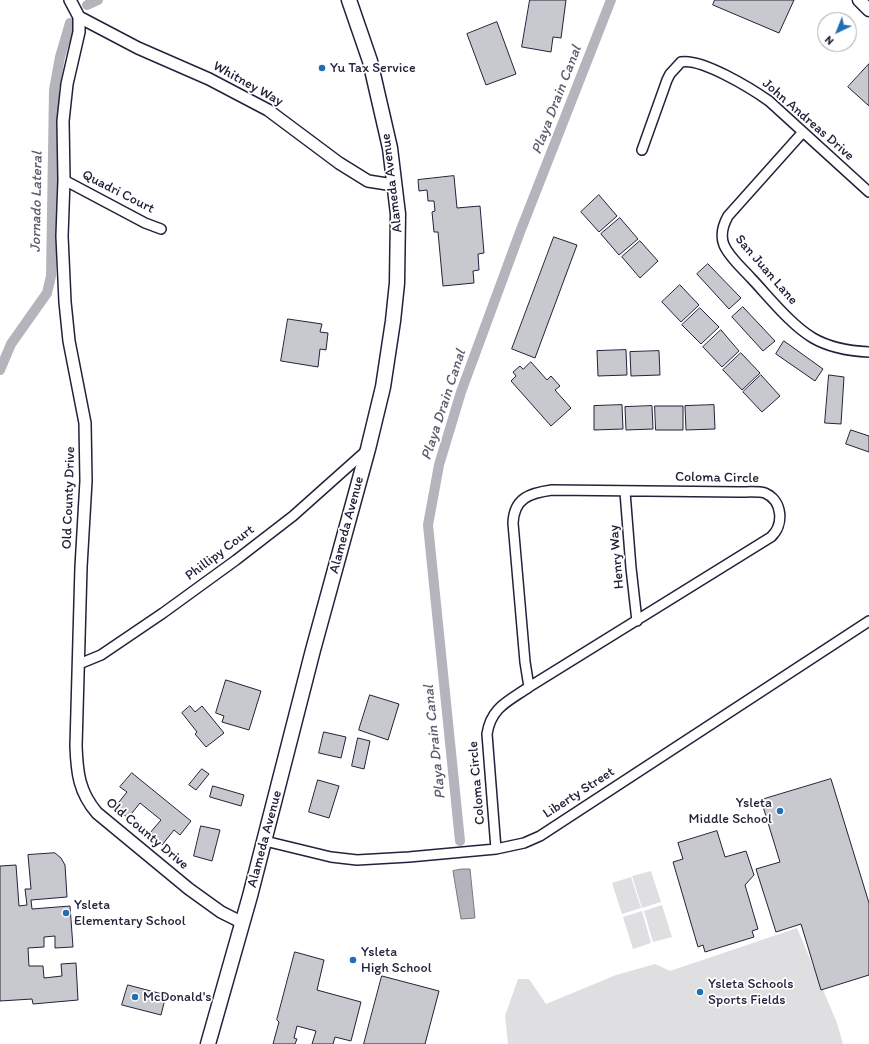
<!DOCTYPE html>
<style>
body{margin:0}
#map{position:relative;width:869px;height:1044px;overflow:hidden;background:#fff;font-family:Itim,sans-serif}
canvas{display:block}
.north{position:absolute;left:817px;top:12px;width:40px;height:40px;box-sizing:border-box;background:#fff;border:1px solid #a7a7b1;border-radius:50%;rotate:223deg;font-size:11px;font-weight:700;line-height:16px;text-align:center;color:#22223b}
.north::after{content:'';display:block;margin:auto;width:14px;height:18px;background:#1f6fb2;clip-path:polygon(50% 0,100% 100%,50% 72%,0 100%)}
</style>
<div id="map">
<canvas width="869" height="1044"></canvas>
<div class="north">N</div>
</div>
<script>
const context = document.querySelector('canvas').getContext('2d');
context.lineJoin = 'round';
function fillPath(path, color) {
  context.fillStyle = color;
  context.fill(path, 'evenodd');
}
function trace(path, color, width, dash) {
  context.strokeStyle = color;
  context.lineWidth = width;
  context.lineCap = dash ? 'butt' : 'round';
  context.setLineDash(dash || []);
  context.stroke(path);
}
function write(font, color, halo, rows, align = 'center') {
  context.font = font + ' Itim,sans-serif';
  context.lineWidth = 3.5;
  context.setLineDash([]);
  context.textBaseline = 'middle';
  context.strokeStyle = halo;
  context.fillStyle = color;
  for (const [text, x, y, turn = 0] of rows) {
    context.save();
    context.translate(x, y);
    context.rotate((+turn || 0) * Math.PI / 180);
    context.textAlign = isNaN(turn) ? turn : align;
    if (halo) context.strokeText(text, 0, 0);
    context.fillText(text, 0, 0);
    context.restore();
  }
}
fillPath(new Path2D(`
 M 651,871 L 661,902 L 642,908 L 632,876 Z
 M 631,877 L 641,908 L 622,914 L 612,883 Z
 M 662,905 L 672,937 L 653,942 L 644,911 Z
 M 642,911 L 651,943 L 633,949 L 623,917 Z
 M 797,928 L 837,1023 L 843,1044 L 508,1044 L 505,1016 L 518,979 L 529,979 L 546,1004 L 616,975 L 655,964 L 670,971 Z`), '#dfdfe2');
const water = new Path2D(`
 M 462,869 L 470,869 L 475,918 L 461,919 L 453,871 Z`);
fillPath(water, '#b4b4bc');
trace(water, '#7a7a88', 1);
trace(new Path2D(`
 M 87,5 L 98,0
 M 0,370 L 11,344 L 47,293 L 51,276 L 54,90 L 60,57 L 70,23
 M 460,841 L 428,525 L 439,465 L 461,392 L 520,232 L 611,0`), '#b4b4bc', 10);
const building = new Path2D(`
 M 530,0 L 566,0 L 561,38 L 553,37 L 551,52 L 522,47 Z
 M 715,0 L 794,0 L 779,33 L 713,5 Z
 M 497,22 L 516,74 L 486,85 L 467,34 Z
 M 869,64 L 869,106 L 848,87 Z
 M 454,176 L 457,208 L 480,206 L 484,253 L 478,254 L 479,270 L 473,271 L 474,283 L 443,286 L 438,232 L 434,232 L 432,212 L 435,211 L 434,201 L 428,201 L 427,190 L 419,191 L 418,180 Z
 M 599,195 L 617,216 L 599,232 L 581,212 Z
 M 620,218 L 638,239 L 619,255 L 601,234 Z
 M 554,237 L 577,245 L 535,358 L 512,349 Z
 M 640,241 L 658,261 L 640,278 L 622,257 Z
 M 708,264 L 741,298 L 729,309 L 697,274 Z
 M 680,285 L 699,305 L 681,322 L 662,302 Z
 M 743,307 L 775,341 L 763,351 L 732,317 Z
 M 700,308 L 719,327 L 701,344 L 682,325 Z
 M 288,319 L 322,324 L 320,332 L 328,333 L 326,350 L 320,349 L 318,367 L 281,361 Z
 M 721,330 L 739,351 L 722,367 L 703,347 Z
 M 784,341 L 823,369 L 815,381 L 776,354 Z
 M 626,350 L 627,375 L 598,376 L 597,351 Z
 M 659,351 L 660,375 L 631,376 L 630,352 Z
 M 741,353 L 760,373 L 742,390 L 723,370 Z
 M 531,362 L 547,380 L 551,376 L 560,386 L 555,390 L 571,408 L 551,426 L 511,381 L 516,376 L 513,372 L 520,366 L 523,369 Z
 M 761,375 L 780,396 L 762,412 L 743,392 Z
 M 829,375 L 844,377 L 841,424 L 825,423 Z
 M 622,405 L 623,429 L 594,430 L 594,406 Z
 M 714,405 L 715,429 L 686,430 L 685,406 Z
 M 652,406 L 653,429 L 626,430 L 625,407 Z
 M 655,406 L 683,406 L 683,430 L 656,430 Z
 M 851,430 L 869,436 L 869,452 L 846,444 Z
 M 226,680 L 261,691 L 249,730 L 222,722 L 224,716 L 216,713 Z
 M 370,695 L 399,704 L 388,740 L 359,730 Z
 M 190,706 L 195,712 L 202,706 L 224,733 L 206,747 L 195,734 L 197,732 L 182,713 Z
 M 324,732 L 346,737 L 341,758 L 319,753 Z
 M 358,738 L 370,741 L 364,769 L 352,766 Z
 M 202,769 L 209,774 L 196,790 L 189,785 Z
 M 132,773 L 191,821 L 180,835 L 174,830 L 162,845 L 149,834 L 161,820 L 140,803 L 128,818 L 115,807 L 127,792 L 120,787 Z
 M 831,779 L 869,903 L 869,975 L 821,990 L 801,924 L 776,932 L 756,869 L 780,862 L 761,800 Z
 M 318,780 L 339,786 L 329,818 L 309,812 Z
 M 213,786 L 244,795 L 241,806 L 210,797 Z
 M 201,826 L 220,830 L 212,861 L 194,856 Z
 M 717,831 L 725,857 L 746,851 L 754,875 L 745,885 L 758,929 L 752,931 L 754,937 L 705,952 L 703,945 L 698,947 L 673,862 L 683,859 L 678,843 Z
 M 55,853 L 61,858 L 65,865 L 67,897 L 31,900 L 32,909 L 70,906 L 73,947 L 55,948 L 55,936 L 44,937 L 44,947 L 28,948 L 29,966 L 43,966 L 44,978 L 62,976 L 61,964 L 76,963 L 78,1000 L 33,1004 L 32,999 L 0,1001 L 0,866 L 16,865 L 19,906 L 27,905 L 25,889 L 31,889 L 28,855 Z
 M 295,952 L 324,960 L 317,990 L 361,1002 L 351,1041 L 335,1037 L 333,1044 L 312,1044 L 316,1031 L 297,1026 L 294,1038 L 297,1039 L 295,1044 L 273,1044 L 279,1022 L 277,1020 Z
 M 382,976 L 439,991 L 425,1044 L 364,1044 Z
 M 128,985 L 166,995 L 161,1015 L 122,1005 Z`);
fillPath(building, '#c8c8cf');
trace(building, '#22223b', 1);
const minor = new Path2D(`
 M 803,132 L 728,216 C 723,225 720,235 724,245 C 729,257 742,268 751,278 C 769,297 791,325 813,338 C 830,348 849,351 869,352
 M 642,150 L 667,80 L 670,74 L 681,62 C 702,58 752,89 769,101 L 869,192
 M 64,180 L 145,223 L 161,229
 M 625,492 L 631,568 L 637,621
 M 79,664 L 101,655 L 163,613 L 236,560 L 293,516 L 367,450
 M 265,841 L 331,857 L 357,860 L 409,857 L 496,849 L 524,843 L 540,836 L 869,621
 M 496,849 L 487,734 C 491,707 509,701 529,687 L 771,537 C 784,525 783,501 765,493 C 758,491 747,492 740,492 L 552,490 C 530,493 514,498 513,523 L 525,662 L 529,687`);
const tertiary = new Path2D(`
 M 70,0 L 79,17 L 79,32 L 67,84 L 63,121 L 64,180 L 62,236 L 65,302 L 69,341 L 85,423 L 86,481 L 81,567 L 76,746 C 77,773 79,792 97,813 L 189,889 L 221,912 L 243,923
 M 79,17 L 138,48 L 209,79 L 268,110 L 339,163 L 368,181 L 387,184 L 395,184`);
const secondary = new Path2D(`
 M 859,0 L 869,10`);
const primary = new Path2D(`
 M 208,1044 L 250,896 L 313,650 L 368,449 L 383,387 L 393,321 L 397,283 L 398,214 L 390,148 L 370,61 L 349,0`);
trace(minor, '#22223b', 12);
trace(tertiary, '#22223b', 14);
trace(secondary, '#22223b', 15);
trace(primary, '#22223b', 17);
trace(minor, '#fff', 9);
trace(tertiary, '#fff', 11);
trace(secondary, '#fff', 12);
trace(primary, '#fff', 14);
for (const [x, y, r, color] of [
 [322,68,4,"#1f6fb2"],
 [780,811,4,"#1f6fb2"],
 [66,913,4,"#1f6fb2"],
 [353,960,4,"#1f6fb2"],
 [700,992,4,"#1f6fb2"],
 [135,997,4,"#1f6fb2"]
]) {
  const dot = new Path2D();
  dot.arc(x, y, r, 0, 2 * Math.PI);
  context.fillStyle = color;
  context.fill(dot);
  trace(dot, '#fff', 1.5);
}
write('14px', '#22223b', '#fff', [
 ["Yu Tax Service",330,68],
 ["Ysleta",772,803,"right"],
 ["Middle School",772,819,"right"],
 ["Ysleta",74,905],
 ["Elementary School",74,921],
 ["Ysleta",361,952],
 ["High School",361,968],
 ["Ysleta Schools",708,984],
 ["Sports Fields",708,1000],
 ["McDonald's",143,997]
], 'left');
write('14px', '#22223b', '#fff', [
 ["Whitney Way",248,84,29],
 ["John Andreas Drive",808,120,41],
 ["Alameda Avenue",392,183,-97],
 ["Quadri Court",118,192,27],
 ["San Juan Lane",766,270,49],
 ["Coloma Circle",717,478,1],
 ["Old County Drive",69,498,-88],
 ["Alameda Avenue",347,525,-75],
 ["Phillipy Court",220,553,-37],
 ["Henry Way",617,557,-95],
 ["Coloma Circle",477,783,-95],
 ["Liberty Street",579,793,-33],
 ["Old County Drive",147,834,40],
 ["Alameda Avenue",265,839,-75]
]);
write('italic 15px', '#5c5c6f', '#fff', [
 ["Playa Drain Canal",557,100,-69],
 ["Jornado Lateral",37,202,-89],
 ["Playa Drain Canal",444,405,-72],
 ["Playa Drain Canal",435,742,-96]
]);
</script>
